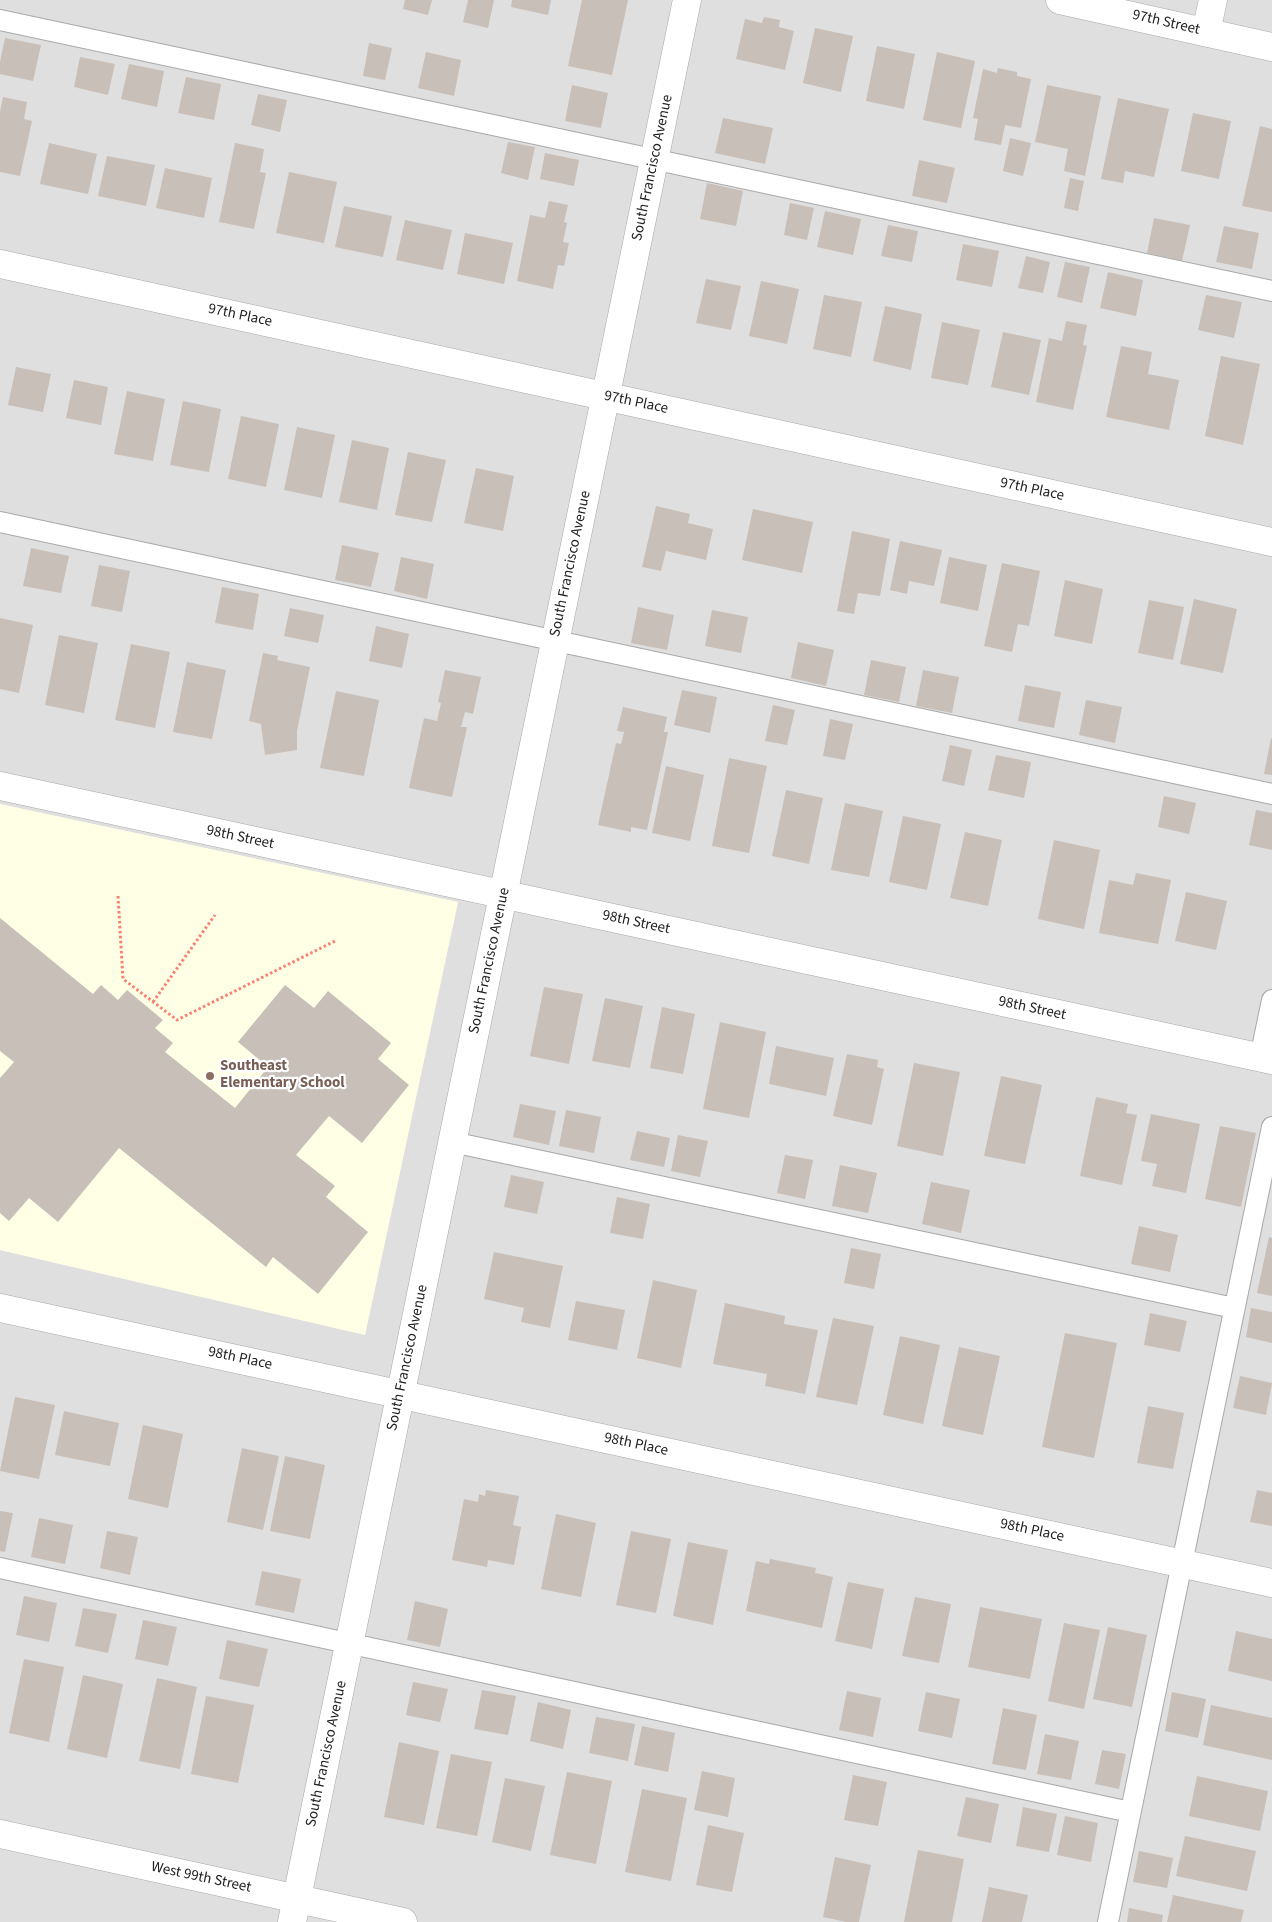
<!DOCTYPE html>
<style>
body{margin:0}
canvas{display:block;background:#f2efe9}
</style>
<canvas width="1272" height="1922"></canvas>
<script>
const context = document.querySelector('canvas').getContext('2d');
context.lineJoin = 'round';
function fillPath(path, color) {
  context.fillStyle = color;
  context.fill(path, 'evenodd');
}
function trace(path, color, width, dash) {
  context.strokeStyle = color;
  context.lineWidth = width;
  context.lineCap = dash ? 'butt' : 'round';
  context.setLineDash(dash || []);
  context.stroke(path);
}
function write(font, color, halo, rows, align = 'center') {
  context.font = font + ' "Source Sans 3",sans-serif';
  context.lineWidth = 4.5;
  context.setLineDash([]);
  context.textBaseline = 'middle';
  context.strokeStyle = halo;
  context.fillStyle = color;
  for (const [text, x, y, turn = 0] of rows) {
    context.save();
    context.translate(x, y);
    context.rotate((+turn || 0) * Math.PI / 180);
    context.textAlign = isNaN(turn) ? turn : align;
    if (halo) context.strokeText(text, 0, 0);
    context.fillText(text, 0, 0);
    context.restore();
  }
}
fillPath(new Path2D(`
 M 0,0 L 1272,0 L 1272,1922 L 0,1922 L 0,1250 L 365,1335 L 458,902 L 0,804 Z`), '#e0dfdf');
fillPath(new Path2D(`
 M 0,804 L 458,902 L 365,1335 L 0,1250 Z`), '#ffffe5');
fillPath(new Path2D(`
 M 405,0 L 432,0 L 428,15 L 403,9 Z
 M 468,0 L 494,0 L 488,28 L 463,22 Z
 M 512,0 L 551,0 L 548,15 L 511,7 Z
 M 582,0 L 628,0 L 612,75 L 568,66 Z
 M 764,17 L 780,20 L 779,27 L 794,31 L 785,70 L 736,59 L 745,19 L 762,23 Z
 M 815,28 L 853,36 L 841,92 L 803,83 Z
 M 5,38 L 41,45 L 33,81 L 0,74 L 0,62 Z
 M 369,43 L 392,48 L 385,80 L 363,76 Z
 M 877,46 L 915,54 L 904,109 L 866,101 Z
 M 426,52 L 461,60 L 454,96 L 418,88 Z
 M 937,52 L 975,61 L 961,128 L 923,120 Z
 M 80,57 L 115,64 L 108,95 L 74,87 Z
 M 129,64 L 164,71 L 157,107 L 121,99 Z
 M 998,68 L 1017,72 L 1017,76 L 1031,79 L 1021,128 L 1005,125 L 1001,145 L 974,140 L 978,119 L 973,118 L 983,69 L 997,73 Z
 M 186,77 L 221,84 L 214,120 L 178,113 Z
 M 572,85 L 608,93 L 601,128 L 565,121 Z
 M 1047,85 L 1101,96 L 1085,176 L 1064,171 L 1068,149 L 1035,142 Z
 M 258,94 L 287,100 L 280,132 L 251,125 Z
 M 3,97 L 27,102 L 24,119 L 32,121 L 20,176 L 0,172 L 0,112 Z
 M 1118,98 L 1169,109 L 1154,177 L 1125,171 L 1123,183 L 1101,179 Z
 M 1193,113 L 1231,121 L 1219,179 L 1181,171 Z
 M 723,118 L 773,128 L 765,164 L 715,153 Z
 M 1260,126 L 1272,129 L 1272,212 L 1242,206 Z
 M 1010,138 L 1031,143 L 1023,176 L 1003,171 Z
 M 508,142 L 535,147 L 528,180 L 501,173 Z
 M 49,143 L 97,154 L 88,194 L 40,184 Z
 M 235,143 L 264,149 L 260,172 L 266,173 L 254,229 L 219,222 Z
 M 545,153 L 579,160 L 574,186 L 540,179 Z
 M 107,156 L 155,165 L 146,206 L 98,196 Z
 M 919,160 L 955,168 L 947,203 L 912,196 Z
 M 165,168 L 212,178 L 204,218 L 156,208 Z
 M 289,172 L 337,182 L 324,243 L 276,233 Z
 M 1070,178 L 1084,181 L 1078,211 L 1064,208 Z
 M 707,183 L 743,191 L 736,226 L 700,219 Z
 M 549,201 L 568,205 L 564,222 L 567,223 L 563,242 L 569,243 L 564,266 L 558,265 L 553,289 L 517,281 L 530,215 L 545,218 Z
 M 790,203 L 814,208 L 807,240 L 784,235 Z
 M 344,206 L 392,216 L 383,257 L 335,247 Z
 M 825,211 L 861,219 L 853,255 L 817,247 Z
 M 1154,218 L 1190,225 L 1182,261 L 1147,253 Z
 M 405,220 L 452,230 L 443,270 L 396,260 Z
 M 888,225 L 918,231 L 912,262 L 881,256 Z
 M 1224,226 L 1259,233 L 1252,269 L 1216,262 Z
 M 465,233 L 513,243 L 504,284 L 457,274 Z
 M 963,244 L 999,251 L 992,287 L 956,280 Z
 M 1026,256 L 1050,262 L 1043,293 L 1018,288 Z
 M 1065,262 L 1090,267 L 1082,303 L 1057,297 Z
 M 1108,272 L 1143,280 L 1136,316 L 1100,308 Z
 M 706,279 L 741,286 L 731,330 L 696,323 Z
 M 761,281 L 799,289 L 787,344 L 749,336 Z
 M 824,295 L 862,302 L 851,357 L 813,349 Z
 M 1206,295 L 1242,302 L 1234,338 L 1198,330 Z
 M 885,306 L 922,314 L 911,370 L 873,361 Z
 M 1066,321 L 1087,325 L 1083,345 L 1087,346 L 1073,410 L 1036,402 L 1049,338 L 1062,341 Z
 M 942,322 L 980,330 L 968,385 L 931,378 Z
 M 1003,332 L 1041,340 L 1029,395 L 991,387 Z
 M 1121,346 L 1152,352 L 1148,374 L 1179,380 L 1169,430 L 1106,417 Z
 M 1221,356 L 1260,364 L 1243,445 L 1205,436 Z
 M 16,367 L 51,374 L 43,412 L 8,405 Z
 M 74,380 L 108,387 L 101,425 L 66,418 Z
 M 127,391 L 165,399 L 153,461 L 114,454 Z
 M 183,401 L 221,409 L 209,472 L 170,465 Z
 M 241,416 L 279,424 L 266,487 L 228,479 Z
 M 297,427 L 335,435 L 322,498 L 284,490 Z
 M 352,440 L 389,448 L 377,510 L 339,502 Z
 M 408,452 L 446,460 L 432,522 L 395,515 Z
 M 476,468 L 514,476 L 503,531 L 464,523 Z
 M 656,506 L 690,514 L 688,523 L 713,529 L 706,560 L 666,551 L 661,571 L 642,567 Z
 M 753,509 L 813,522 L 802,573 L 742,560 Z
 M 852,531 L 890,539 L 880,596 L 858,593 L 854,614 L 837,611 Z
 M 900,541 L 942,550 L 934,586 L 909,581 L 907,594 L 890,590 Z
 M 342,545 L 379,553 L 371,587 L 335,580 Z
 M 31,548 L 69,556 L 61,593 L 23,586 Z
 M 401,557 L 434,564 L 427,599 L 394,591 Z
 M 949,557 L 987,565 L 978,611 L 940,603 Z
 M 1002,563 L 1040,571 L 1029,626 L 1018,624 L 1012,652 L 984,646 Z
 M 99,565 L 130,571 L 122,612 L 91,606 Z
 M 1065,580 L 1103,589 L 1092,644 L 1054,636 Z
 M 222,587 L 259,594 L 253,630 L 215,623 Z
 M 1194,599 L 1237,609 L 1223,673 L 1180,664 Z
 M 1149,600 L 1184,607 L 1173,660 L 1138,653 Z
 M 638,607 L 674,615 L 667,650 L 631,643 Z
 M 290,608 L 324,615 L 318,643 L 284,636 Z
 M 712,610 L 748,617 L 741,653 L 705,646 Z
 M 0,618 L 33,625 L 19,693 L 0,689 Z
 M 376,626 L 409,634 L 402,668 L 369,661 Z
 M 59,635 L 98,643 L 84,713 L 45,705 Z
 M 798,642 L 834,650 L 826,686 L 791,678 Z
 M 131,644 L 170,652 L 155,728 L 115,720 Z
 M 263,653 L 278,656 L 277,660 L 310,667 L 297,731 L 297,750 L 265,755 L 261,724 L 249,721 Z
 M 871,660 L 906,667 L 899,702 L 864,695 Z
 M 187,662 L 226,670 L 212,739 L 173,732 Z
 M 445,670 L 481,677 L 473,714 L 465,712 L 461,727 L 467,727 L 452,797 L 409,788 L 424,718 L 437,721 L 441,703 L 438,702 Z
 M 923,670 L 959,677 L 952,713 L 916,706 Z
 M 1025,685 L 1061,692 L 1054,728 L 1018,721 Z
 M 682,690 L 717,697 L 710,733 L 674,725 Z
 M 336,691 L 379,700 L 364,776 L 320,768 Z
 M 1086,700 L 1122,707 L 1115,743 L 1079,735 Z
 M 773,705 L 795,710 L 787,745 L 765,741 Z
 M 623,707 L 667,717 L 664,732 L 668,732 L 647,830 L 631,827 L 631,832 L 598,825 L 616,743 L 621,744 L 624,732 L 617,731 Z
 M 830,719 L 853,724 L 845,760 L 823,756 Z
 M 1271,738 L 1272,739 L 1272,775 L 1264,774 Z
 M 950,745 L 972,750 L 964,786 L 942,781 Z
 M 996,755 L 1031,762 L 1024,798 L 988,790 Z
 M 729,758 L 767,766 L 749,853 L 712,846 Z
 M 666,766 L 704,775 L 690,841 L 652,833 Z
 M 786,790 L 823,798 L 809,864 L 772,856 Z
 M 1164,796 L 1196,803 L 1189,834 L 1158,827 Z
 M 845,803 L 883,811 L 869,877 L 831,870 Z
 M 1256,810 L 1272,813 L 1272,850 L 1249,845 Z
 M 903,816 L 941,824 L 927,890 L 889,882 Z
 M 965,832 L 1002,840 L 988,906 L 950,898 Z
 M 1054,840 L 1100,850 L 1084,929 L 1038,919 Z
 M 1136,873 L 1171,880 L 1158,944 L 1099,933 L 1109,880 L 1133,885 Z
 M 1186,892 L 1227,901 L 1216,950 L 1175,941 Z
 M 0,918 L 93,994 L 101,985 L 118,1000 L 127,990 L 163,1020 L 155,1028 L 173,1043 L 165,1052 L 235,1108 L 268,1067 L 238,1042 L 285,985 L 314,1008 L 328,991 L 391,1043 L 378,1059 L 409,1085 L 362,1143 L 329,1116 L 296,1155 L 335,1186 L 326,1197 L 368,1232 L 318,1294 L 273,1257 L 266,1267 L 119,1148 L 58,1222 L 29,1198 L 9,1221 L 0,1213 L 0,1078 L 14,1062 L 0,1051 Z
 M 544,987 L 583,994 L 569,1064 L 530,1056 Z
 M 605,998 L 643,1006 L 630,1068 L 592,1061 Z
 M 662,1007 L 695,1014 L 683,1074 L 650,1068 Z
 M 720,1022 L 766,1032 L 749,1118 L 703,1109 Z
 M 776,1046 L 834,1058 L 826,1096 L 769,1084 Z
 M 847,1054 L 878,1060 L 877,1067 L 884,1069 L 872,1125 L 833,1116 Z
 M 914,1063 L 960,1072 L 943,1156 L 897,1146 Z
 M 1001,1076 L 1042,1085 L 1025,1164 L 984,1156 Z
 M 1096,1097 L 1128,1104 L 1126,1113 L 1137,1115 L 1122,1185 L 1080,1176 Z
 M 520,1104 L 556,1111 L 549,1145 L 513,1137 Z
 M 566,1110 L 601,1117 L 594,1153 L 559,1146 Z
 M 1151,1114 L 1200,1124 L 1186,1193 L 1152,1186 L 1157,1164 L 1141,1161 Z
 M 1220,1126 L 1256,1133 L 1241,1207 L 1205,1199 Z
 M 637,1131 L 670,1138 L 664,1167 L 630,1160 Z
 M 678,1135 L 708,1141 L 700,1177 L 671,1171 Z
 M 785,1155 L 813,1160 L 805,1199 L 777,1193 Z
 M 840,1165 L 877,1173 L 868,1213 L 832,1206 Z
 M 511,1175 L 544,1182 L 537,1214 L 504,1207 Z
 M 931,1182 L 970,1190 L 961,1233 L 922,1224 Z
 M 617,1197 L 650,1204 L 643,1239 L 610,1233 Z
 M 1139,1226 L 1178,1235 L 1170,1272 L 1131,1264 Z
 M 1269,1237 L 1272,1238 L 1272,1296 L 1257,1293 Z
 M 851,1248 L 881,1254 L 874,1289 L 844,1283 Z
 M 494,1252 L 563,1266 L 550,1328 L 521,1322 L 524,1308 L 484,1299 Z
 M 653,1280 L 697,1290 L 681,1368 L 637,1358 Z
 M 576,1301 L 625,1310 L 617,1350 L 568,1340 Z
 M 725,1303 L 785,1316 L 784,1324 L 818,1330 L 805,1394 L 765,1386 L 767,1374 L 713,1364 Z
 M 1251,1308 L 1272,1312 L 1272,1343 L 1246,1337 Z
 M 1150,1313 L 1187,1321 L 1180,1352 L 1144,1345 Z
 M 833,1318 L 874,1326 L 857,1405 L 816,1397 Z
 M 1065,1333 L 1117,1343 L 1094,1458 L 1042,1447 Z
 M 900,1336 L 940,1345 L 923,1424 L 883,1415 Z
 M 959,1347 L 1000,1356 L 983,1435 L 942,1426 Z
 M 1240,1376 L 1272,1383 L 1266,1415 L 1233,1408 Z
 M 15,1397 L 55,1405 L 39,1479 L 0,1471 Z
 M 1148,1406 L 1184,1413 L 1173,1469 L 1137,1463 Z
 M 64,1411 L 119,1423 L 110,1466 L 55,1455 Z
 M 143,1425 L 183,1434 L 168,1508 L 128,1499 Z
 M 242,1448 L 279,1456 L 263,1530 L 227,1522 Z
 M 285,1456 L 325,1465 L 310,1539 L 270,1531 Z
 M 486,1490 L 519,1496 L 513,1525 L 521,1527 L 514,1565 L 488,1560 L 487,1567 L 452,1560 L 464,1499 L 478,1502 L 479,1494 L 485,1496 Z
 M 1257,1490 L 1272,1493 L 1272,1526 L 1250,1522 Z
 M 0,1511 L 13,1513 L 5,1552 L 0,1551 Z
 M 556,1514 L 596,1523 L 581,1597 L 541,1589 Z
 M 39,1518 L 73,1525 L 65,1564 L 31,1557 Z
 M 107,1531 L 138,1537 L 130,1575 L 100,1568 Z
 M 631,1531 L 671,1539 L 656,1613 L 616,1605 Z
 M 688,1542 L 728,1550 L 713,1625 L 673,1616 Z
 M 770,1559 L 816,1568 L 815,1573 L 833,1577 L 822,1628 L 746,1611 L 756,1561 L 769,1564 Z
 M 262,1571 L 301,1579 L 294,1613 L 255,1605 Z
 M 848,1582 L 884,1589 L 872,1649 L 835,1641 Z
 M 24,1596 L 57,1603 L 49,1642 L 16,1635 Z
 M 915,1597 L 951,1604 L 939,1663 L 902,1656 Z
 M 415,1601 L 448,1609 L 440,1647 L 407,1640 Z
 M 980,1607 L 1042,1619 L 1030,1679 L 968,1667 Z
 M 83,1608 L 117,1614 L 108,1653 L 75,1646 Z
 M 143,1620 L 177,1627 L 168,1666 L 135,1659 Z
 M 1064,1623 L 1100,1630 L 1084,1709 L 1048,1701 Z
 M 1108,1627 L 1147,1635 L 1132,1707 L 1093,1699 Z
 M 1236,1631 L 1272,1639 L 1272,1681 L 1228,1671 Z
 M 227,1640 L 268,1649 L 259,1687 L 219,1679 Z
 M 24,1659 L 64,1667 L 49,1742 L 9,1733 Z
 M 83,1675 L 123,1684 L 107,1758 L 67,1749 Z
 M 157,1678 L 197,1687 L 180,1769 L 139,1761 Z
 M 413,1682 L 448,1689 L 440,1722 L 406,1715 Z
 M 482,1690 L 516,1696 L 508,1735 L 474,1729 Z
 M 847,1691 L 881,1698 L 873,1737 L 839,1730 Z
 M 926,1692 L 960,1699 L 952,1738 L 918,1731 Z
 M 1172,1692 L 1206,1699 L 1198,1738 L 1165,1731 Z
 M 206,1696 L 254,1705 L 238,1783 L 191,1774 Z
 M 538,1702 L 571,1710 L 563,1749 L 530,1741 Z
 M 1211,1705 L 1272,1718 L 1272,1760 L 1203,1745 Z
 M 1003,1708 L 1037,1715 L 1026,1770 L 992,1764 Z
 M 596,1717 L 635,1724 L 628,1761 L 589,1753 Z
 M 642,1726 L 675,1733 L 668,1772 L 634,1765 Z
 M 1045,1734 L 1079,1741 L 1071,1780 L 1037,1774 Z
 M 399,1742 L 439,1751 L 424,1825 L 384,1817 Z
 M 1102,1750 L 1126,1754 L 1119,1789 L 1095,1784 Z
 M 451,1754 L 492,1762 L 477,1836 L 436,1828 Z
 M 702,1771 L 735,1778 L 728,1817 L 694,1810 Z
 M 567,1772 L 612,1781 L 596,1864 L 550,1855 Z
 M 853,1775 L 887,1782 L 878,1826 L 844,1820 Z
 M 1197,1776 L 1268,1791 L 1260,1831 L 1189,1816 Z
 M 505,1778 L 545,1786 L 531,1851 L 492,1842 Z
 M 642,1789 L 687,1798 L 671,1881 L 625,1872 Z
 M 966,1797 L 999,1804 L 991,1843 L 957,1836 Z
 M 1023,1807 L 1057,1814 L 1049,1852 L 1016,1846 Z
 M 1065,1816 L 1098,1823 L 1091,1862 L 1057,1855 Z
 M 708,1825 L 744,1833 L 732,1892 L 696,1885 Z
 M 1185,1836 L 1256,1851 L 1247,1891 L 1176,1876 Z
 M 918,1850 L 964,1859 L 952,1922 L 904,1922 Z
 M 1139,1851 L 1173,1858 L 1167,1888 L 1133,1882 Z
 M 835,1857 L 871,1865 L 859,1922 L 846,1922 L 823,1917 Z
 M 989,1887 L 1028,1895 L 1022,1922 L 982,1922 Z
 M 1173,1895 L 1244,1910 L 1241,1922 L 1167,1922 Z
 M 1129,1908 L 1163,1915 L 1162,1922 L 1127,1922 Z`), '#c7bfb8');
const service = new Path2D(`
 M 0,20 L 1272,291
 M 0,522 L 1272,794
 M 1260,1058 L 1272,1000
 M 452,1142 L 1234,1308
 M 0,1568 L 1130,1812
 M 1108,1922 L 1272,1127`);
const minor = new Path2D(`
 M 1060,0 L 1272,47
 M 1206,32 L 1213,0
 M 0,264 L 1272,542
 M 0,786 L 1272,1060
 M 0,1308 L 1272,1583
 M 292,1922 L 687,0`);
const tertiary = new Path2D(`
 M 0,1834 L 403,1922`);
trace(service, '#a9a9a9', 22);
trace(minor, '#a9a9a9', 29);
trace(tertiary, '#a9a9a9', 29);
trace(new Path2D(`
 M 118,896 L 123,979 L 177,1020 L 337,940
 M 153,1002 L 215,915`), '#fa8072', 3, [2.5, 2.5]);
trace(service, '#fff', 20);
trace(minor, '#fff', 28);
trace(tertiary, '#fff', 28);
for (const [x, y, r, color] of [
 [210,1076,5,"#8d6e63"]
]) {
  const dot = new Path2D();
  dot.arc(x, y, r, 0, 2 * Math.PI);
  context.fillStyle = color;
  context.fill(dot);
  trace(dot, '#fff', 2);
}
write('15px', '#222', '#fff', [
 ["97th Street",1166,23,13],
 ["South Francisco Avenue",653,168,-78],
 ["97th Place",240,316,12],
 ["97th Place",636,403,12],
 ["97th Place",1032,490,12],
 ["South Francisco Avenue",571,564,-78],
 ["98th Street",240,838,12],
 ["98th Street",636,923,12],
 ["South Francisco Avenue",490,961,-78],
 ["98th Street",1032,1009,12],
 ["South Francisco Avenue",408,1358,-78],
 ["98th Place",240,1359,12],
 ["98th Place",636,1445,12],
 ["98th Place",1032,1531,12],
 ["South Francisco Avenue",327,1754,-78],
 ["West 99th Street",201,1878,12]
]);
write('bold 15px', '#785e54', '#fff', [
 ["Southeast",220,1067],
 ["Elementary School",220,1084]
], 'left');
</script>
